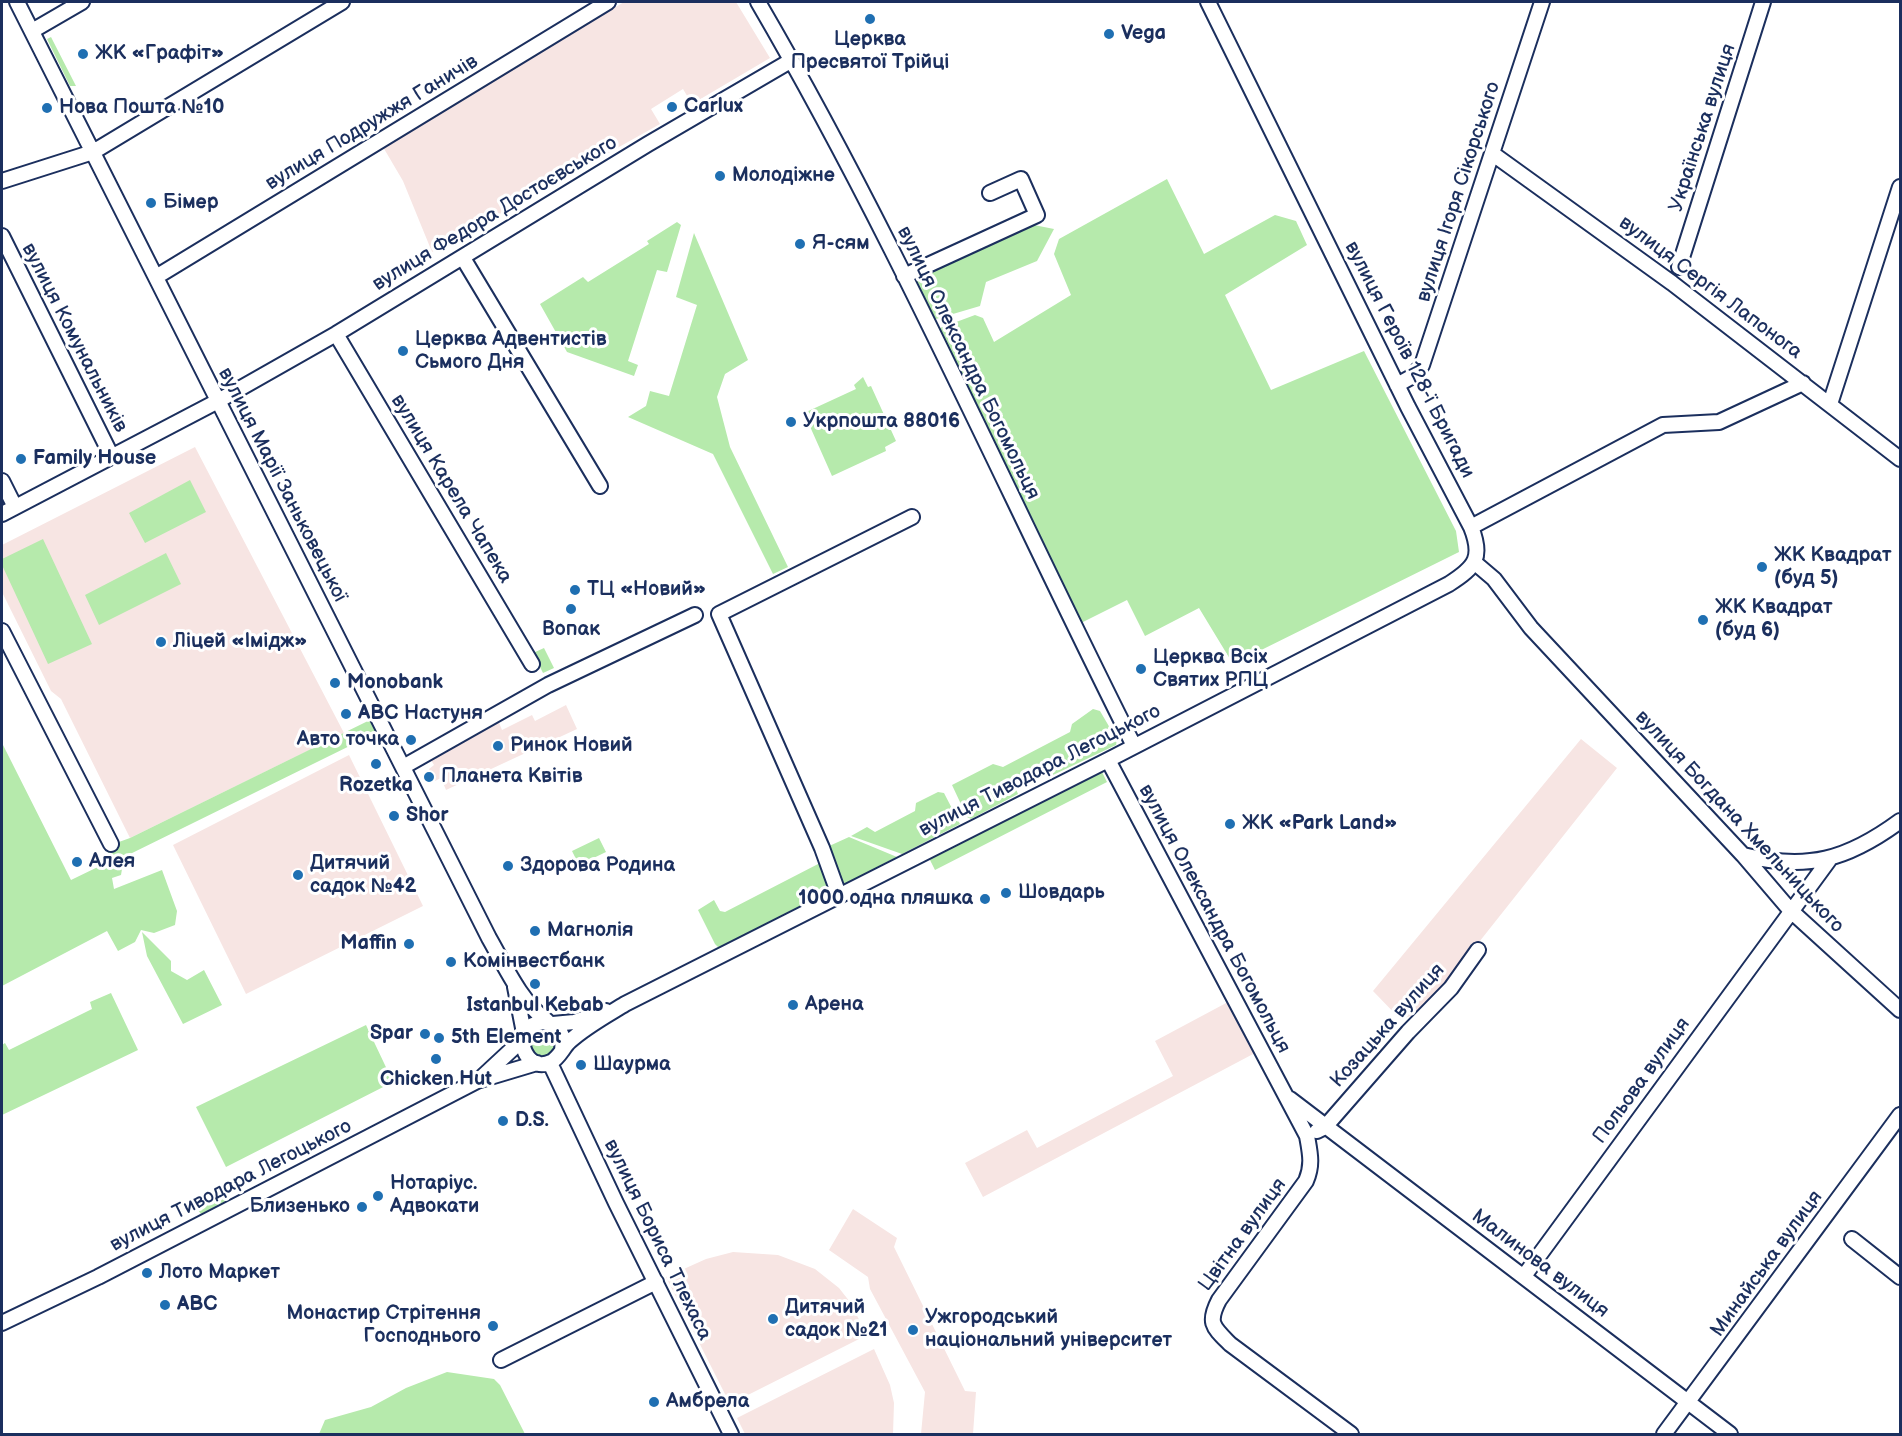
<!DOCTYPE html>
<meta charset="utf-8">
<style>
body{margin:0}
#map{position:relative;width:1902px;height:1436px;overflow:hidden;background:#fff;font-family:"Balsamiq Sans",sans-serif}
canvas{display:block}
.frame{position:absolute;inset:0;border:3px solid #1b2f5e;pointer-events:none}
</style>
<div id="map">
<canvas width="1902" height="1436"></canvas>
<div class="frame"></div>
</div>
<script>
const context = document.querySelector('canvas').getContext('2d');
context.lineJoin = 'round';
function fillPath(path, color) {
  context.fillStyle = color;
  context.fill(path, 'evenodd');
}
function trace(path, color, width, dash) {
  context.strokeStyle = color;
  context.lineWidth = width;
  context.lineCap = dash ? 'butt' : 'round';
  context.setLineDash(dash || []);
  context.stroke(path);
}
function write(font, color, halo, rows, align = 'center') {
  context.font = font + ' "Balsamiq Sans",sans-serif';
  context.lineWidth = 6;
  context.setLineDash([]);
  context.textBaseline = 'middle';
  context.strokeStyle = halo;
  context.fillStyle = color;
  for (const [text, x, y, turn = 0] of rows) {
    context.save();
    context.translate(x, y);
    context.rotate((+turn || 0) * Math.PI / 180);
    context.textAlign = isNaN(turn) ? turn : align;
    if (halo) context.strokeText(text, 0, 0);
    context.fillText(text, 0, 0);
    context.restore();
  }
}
fillPath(new Path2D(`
 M 624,2 L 736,2 L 770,58 L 692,104 L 683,89 L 651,109 L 660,124 L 432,252 L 403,181 L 383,147 Z
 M 195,447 L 344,733 L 130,838 L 61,699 L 51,691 L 2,592 L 2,545 Z
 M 566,705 L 577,729 L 446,790 L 441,778 L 435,781 L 429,769 L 434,765 L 431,760 L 498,720 L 502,730 L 532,715 L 535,721 Z
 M 1581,739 L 1617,768 L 1426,1009 L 1401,1020 L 1373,991 Z
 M 349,755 L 423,906 L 246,994 L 173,845 Z
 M 1228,1002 L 1255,1053 L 983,1197 L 965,1163 L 1027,1130 L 1037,1148 L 1173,1076 L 1155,1041 Z
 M 853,1209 L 897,1238 L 894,1247 L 965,1391 L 976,1392 L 973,1434 L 921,1434 L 925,1392 L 870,1289 L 868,1277 L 829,1250 Z
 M 733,1252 L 778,1255 L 815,1269 L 839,1288 L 850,1302 L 867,1335 L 730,1404 L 666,1277 L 706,1259 Z
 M 874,1349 L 890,1385 L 894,1403 L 893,1434 L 745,1434 L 737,1418 Z`), '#f7e5e3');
fillPath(new Path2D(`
 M 51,37 L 76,86 L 70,86 L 47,39 Z
 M 1167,179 L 1204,254 L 1275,215 L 1296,221 L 1307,245 L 1225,295 L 1271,390 L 1364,351 L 1456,531 L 1459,552 L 1233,664 L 1199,608 L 1145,636 L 1127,600 L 1081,623 L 937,332 L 940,328 L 975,315 L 983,318 L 994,342 L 1071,295 L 1054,254 L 1059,239 Z
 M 677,222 L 681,225 L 667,272 L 657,270 L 628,361 L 638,365 L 634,376 L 567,352 L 540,304 L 583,277 L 588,282 L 649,244 L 647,241 Z
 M 1034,225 L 1054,229 L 1037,261 L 986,282 L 980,306 L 936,319 L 930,315 L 911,277 Z
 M 694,233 L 748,360 L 725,374 L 717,397 L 730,447 L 788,567 L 773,574 L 713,454 L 628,417 L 646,406 L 650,391 L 669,396 L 697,305 L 676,297 Z
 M 863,377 L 868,387 L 871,386 L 896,441 L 885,447 L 886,451 L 832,476 L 804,413 L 856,389 L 854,385 Z
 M 190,480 L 206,512 L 145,543 L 129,513 Z
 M 43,539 L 92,644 L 48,664 L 2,565 L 2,559 Z
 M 166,553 L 181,584 L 99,625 L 85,595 Z
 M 544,648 L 554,668 L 543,673 L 533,653 Z
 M 1093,709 L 1100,711 L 1117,740 L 1116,745 L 1053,775 L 1047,765 L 1013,782 L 1018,794 L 971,819 L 967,817 L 952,785 L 993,764 L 1003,767 L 1070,732 L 1072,724 Z
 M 372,719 L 378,732 L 124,857 L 121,875 L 112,878 L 114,889 L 162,870 L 177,911 L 175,925 L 154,933 L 141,930 L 135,942 L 118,951 L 107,931 L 2,986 L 2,743 L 71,880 L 106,863 L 109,854 L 105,847 L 130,838 Z
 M 1101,770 L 1107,782 L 935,870 L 929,858 Z
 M 938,792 L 944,793 L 960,824 L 902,854 L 851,836 L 867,827 L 875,832 L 915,811 L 916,803 Z
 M 849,837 L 897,857 L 843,885 L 840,884 L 827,847 Z
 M 599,838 L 606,852 L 579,865 L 572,851 Z
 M 820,863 L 830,887 L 828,893 L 726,946 L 718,947 L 715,944 L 698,910 L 714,900 L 720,911 L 725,912 Z
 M 142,932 L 171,961 L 171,971 L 187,980 L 204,970 L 222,1005 L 183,1024 L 147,956 Z
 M 111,993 L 138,1050 L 2,1115 L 2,1045 L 5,1043 L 9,1050 L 92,1009 L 90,1002 Z
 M 366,1025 L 393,1082 L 226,1167 L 196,1107 Z
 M529 1042a14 14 0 1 1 28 0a14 14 0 1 1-28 0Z
 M 225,1184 L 226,1201 L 201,1214 L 198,1210 L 203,1195 Z
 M 447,1372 L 494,1379 L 500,1385 L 525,1434 L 319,1434 L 325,1420 L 371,1407 L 406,1388 Z`), '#b6eaac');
const minor = new Path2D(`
 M 17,2 L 489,938 C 505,966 521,1002 547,1021
 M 758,2 C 898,242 1009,498 1134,746
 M 32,31 L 82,2
 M 1493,154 L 1672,283 L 1900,459
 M 2,181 L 93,152 L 342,2
 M 2,236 L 112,457
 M 463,258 L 600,486
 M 1679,267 L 1763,2
 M 904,276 L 1037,215 L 1021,179 L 990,193
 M 156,277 L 608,2
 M 336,334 L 532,664
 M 1397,385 L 1413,376 L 1422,365 L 1542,2
 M 1830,404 L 1900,187
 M 2,481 L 15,507
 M 2,514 L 218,401 L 336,334 L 648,144 L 792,60
 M 1471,527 L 1663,425 L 1719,422 L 1803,383
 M 1474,562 L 1494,579 L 1531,628 L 1743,855 L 1790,910 L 1900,1010
 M 2,631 L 111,844
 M 1108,760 L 1307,1136 C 1310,1153 1313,1165 1306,1181 L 1219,1300 C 1207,1323 1213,1327 1230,1344 L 1351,1434
 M 403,767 L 548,685 L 695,615
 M 1743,855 C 1807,871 1847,860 1900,821
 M 839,895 L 822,848 L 719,614 L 912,517
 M 515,987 L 524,1033
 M 553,1024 L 574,1022 L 606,1011
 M 562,1051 L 563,1038 C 556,1019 537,1017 524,1033 C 519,1050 531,1071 551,1062 C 560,1057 563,1047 570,1041 C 585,1027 607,1015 625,1004 L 1108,760 L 1449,584 C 1476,567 1483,557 1471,527 L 1408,407 L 1208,2
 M 550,1063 L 616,1203 L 731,1434
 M 479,1080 L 522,1040
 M 1290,1099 L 1730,1434
 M 1317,1131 L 1325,1127 L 1408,1032 L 1451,988 L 1478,950
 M 1852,1239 L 1900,1277
 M 1524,1276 L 1829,860
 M 2,1323 L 98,1277 L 477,1081 L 537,1063
 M 501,1360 L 656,1282
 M 1664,1434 L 1900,1115`);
trace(minor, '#1b2f5e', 18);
trace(minor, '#fff', 14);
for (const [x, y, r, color] of [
 [870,19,6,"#1f6fb2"],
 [1109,34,6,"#1f6fb2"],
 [83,54,6,"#1f6fb2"],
 [672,107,6,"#1f6fb2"],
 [47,108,6,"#1f6fb2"],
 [720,176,6,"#1f6fb2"],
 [151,203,6,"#1f6fb2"],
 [800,244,6,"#1f6fb2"],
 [403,351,6,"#1f6fb2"],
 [791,422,6,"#1f6fb2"],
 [21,459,6,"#1f6fb2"],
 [1762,567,6,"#1f6fb2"],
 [575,590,6,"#1f6fb2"],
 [571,609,6,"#1f6fb2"],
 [1703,620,6,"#1f6fb2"],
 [161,642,6,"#1f6fb2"],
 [1141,669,6,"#1f6fb2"],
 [335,683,6,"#1f6fb2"],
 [346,714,6,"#1f6fb2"],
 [411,740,6,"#1f6fb2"],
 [498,746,6,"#1f6fb2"],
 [376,764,6,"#1f6fb2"],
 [429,777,6,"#1f6fb2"],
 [394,816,6,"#1f6fb2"],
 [1230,824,6,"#1f6fb2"],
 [77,862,6,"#1f6fb2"],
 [508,866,6,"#1f6fb2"],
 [298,875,6,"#1f6fb2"],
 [1006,893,6,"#1f6fb2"],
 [985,899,6,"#1f6fb2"],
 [535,931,6,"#1f6fb2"],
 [409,944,6,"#1f6fb2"],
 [451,962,6,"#1f6fb2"],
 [535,984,6,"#1f6fb2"],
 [793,1005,6,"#1f6fb2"],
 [425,1034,6,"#1f6fb2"],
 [439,1038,6,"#1f6fb2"],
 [436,1059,6,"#1f6fb2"],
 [581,1065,6,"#1f6fb2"],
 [503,1121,6,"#1f6fb2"],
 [378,1196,6,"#1f6fb2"],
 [362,1207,6,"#1f6fb2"],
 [147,1273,6,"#1f6fb2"],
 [165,1305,6,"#1f6fb2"],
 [773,1319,6,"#1f6fb2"],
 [493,1326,6,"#1f6fb2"],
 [913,1330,6,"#1f6fb2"],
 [654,1402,6,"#1f6fb2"]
]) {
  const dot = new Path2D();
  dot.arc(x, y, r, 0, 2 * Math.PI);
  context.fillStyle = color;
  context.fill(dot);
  trace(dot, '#fff', 2);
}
write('bold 20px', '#1b2f5e', '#fff', [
 ["Vega",1121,34],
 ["Церква",870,40,"center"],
 ["Пресвятої Трійці",870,63,"center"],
 ["ЖК «Графіт»",95,54],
 ["Carlux",684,107],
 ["Нова Пошта №10",59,108],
 ["Молодіжне",732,176],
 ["Бімер",163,203],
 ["Я-сям",812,244],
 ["Церква Адвентистів",415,340],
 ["Сьмого Дня",415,363],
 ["Укрпошта 88016",803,422],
 ["Family House",33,459],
 ["ЖК Квадрат",1774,556],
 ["(буд 5)",1774,579],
 ["ТЦ «Новий»",587,590],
 ["ЖК Квадрат",1715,608],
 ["(буд 6)",1715,631],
 ["Вопак",571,630,"center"],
 ["Ліцей «Імідж»",173,642],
 ["Церква Всіх",1153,658],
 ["Святих РПЦ",1153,681],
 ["Monobank",347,683],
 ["ABC Настуня",358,714],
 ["Авто точка",399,740,"right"],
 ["Ринок Новий",510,746],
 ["Планета Квітів",441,777],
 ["Rozetka",376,786,"center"],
 ["Shor",406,816],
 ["ЖК «Park Land»",1242,824],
 ["Алея",89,862],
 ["Дитячий",310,864],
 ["садок №42",310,887],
 ["Здорова Родина",520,866],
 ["Шовдарь",1018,893],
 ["1000 одна пляшка",973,899,"right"],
 ["Магнолія",547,931],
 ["Maffin",397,944,"right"],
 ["Комінвестбанк",463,962],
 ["Арена",805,1005],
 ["Istanbul Kebab",535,1006,"center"],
 ["Spar",413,1034,"right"],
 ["5th Element",451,1038],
 ["Шаурма",593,1065],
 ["Chicken Hut",436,1080,"center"],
 ["D.S.",515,1121],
 ["Нотаріус.",390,1184],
 ["Адвокати",390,1207],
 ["Близенько",350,1207,"right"],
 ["Лото Маркет",159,1273],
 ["ABC",177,1305],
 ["Дитячий",785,1308],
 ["садок №21",785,1331],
 ["Монастир Стрітення",481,1314,"right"],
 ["Господнього",481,1337,"right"],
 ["Ужгородський",925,1318],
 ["національний університет",925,1341],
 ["Амбрела",666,1402]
], 'left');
write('20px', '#1b2f5e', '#fff', [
 ["вулиця Подружжя Ганичів",372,123,-31],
 ["Українська вулиця",1703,128,-72],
 ["вулиця Ігоря Сікорського",1459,192,-72],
 ["вулиця Федора Достоєвського",495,214,-31],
 ["вулиця Сергія Лапонога",1710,288,37],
 ["вулиця Комунальників",74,338,63],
 ["вулиця Героїв 128-ї Бригади",1409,360,63],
 ["вулиця Олександра Богомольця",968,363,64],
 ["вулиця Марії Заньковецької",282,485,63],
 ["вулиця Карела Чапека",451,489,59],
 ["вулиця Тиводара Легоцького",1040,771,-27],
 ["вулиця Богдана Хмельницького",1739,822,47],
 ["вулиця Олександра Богомольця",1214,919,62],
 ["Козацька вулиця",1388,1026,-48],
 ["Польова вулиця",1642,1081,-54],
 ["вулиця Тиводара Легоцького",231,1186,-27],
 ["Цвітна вулиця",1243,1235,-54],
 ["вулиця Бориса Тлехаса",657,1240,64],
 ["Малинова вулиця",1540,1264,37],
 ["Минайська вулиця",1767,1264,-54]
]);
</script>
